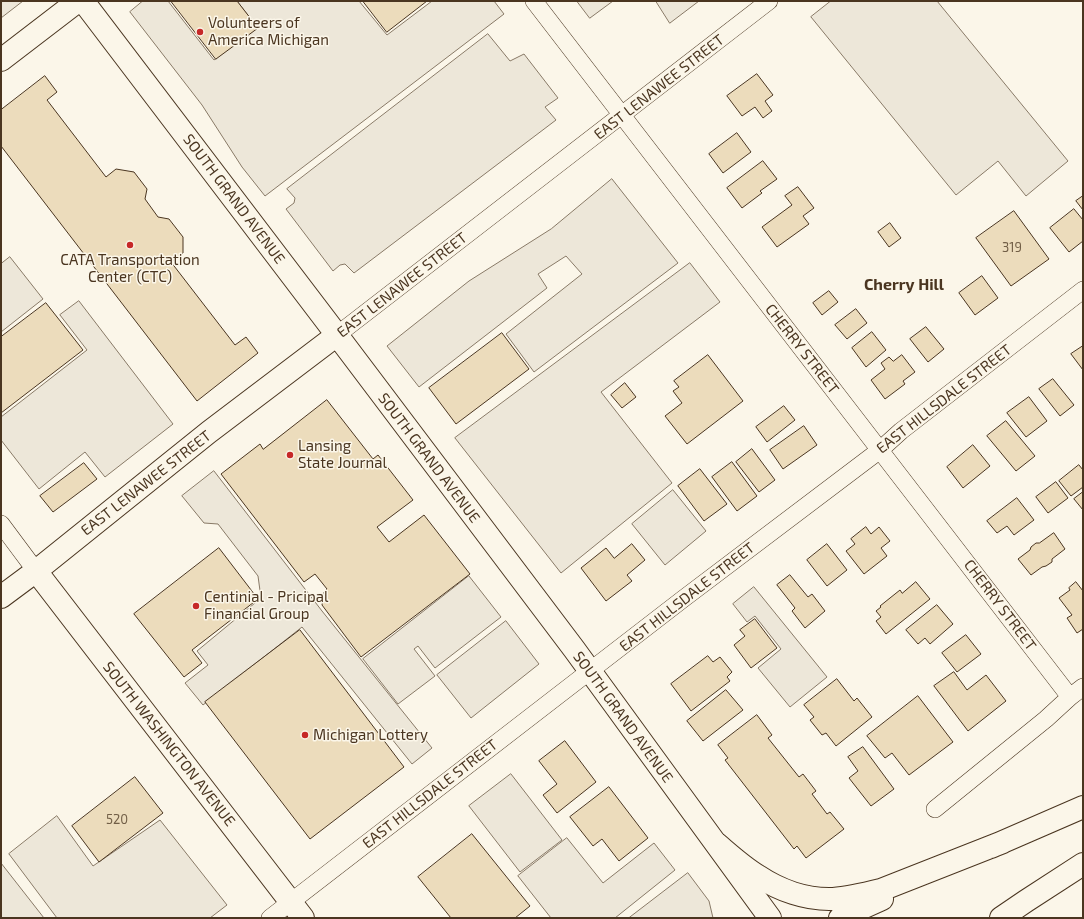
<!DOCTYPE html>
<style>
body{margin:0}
#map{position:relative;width:1084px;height:919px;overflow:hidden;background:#fbf6e9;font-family:"Exo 2",sans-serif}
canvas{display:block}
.frame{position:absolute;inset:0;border:2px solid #4a3520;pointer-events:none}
</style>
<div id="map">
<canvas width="1084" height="919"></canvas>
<div class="frame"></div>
</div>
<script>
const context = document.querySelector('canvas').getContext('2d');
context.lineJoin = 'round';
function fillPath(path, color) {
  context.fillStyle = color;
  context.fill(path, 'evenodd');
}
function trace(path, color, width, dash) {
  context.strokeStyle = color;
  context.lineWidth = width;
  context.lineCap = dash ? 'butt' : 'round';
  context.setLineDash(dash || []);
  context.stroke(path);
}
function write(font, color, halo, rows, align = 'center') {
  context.font = font + ' "Exo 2",sans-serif';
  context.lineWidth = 3;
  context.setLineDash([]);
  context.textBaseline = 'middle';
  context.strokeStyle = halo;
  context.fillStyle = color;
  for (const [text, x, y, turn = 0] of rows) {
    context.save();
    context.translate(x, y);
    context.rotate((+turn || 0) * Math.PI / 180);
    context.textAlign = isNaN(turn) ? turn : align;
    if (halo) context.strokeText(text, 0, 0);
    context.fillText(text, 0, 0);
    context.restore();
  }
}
const parking = new Path2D(`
 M 1,1 L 23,1 L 1,18 Z
 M 143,1 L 168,1 L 214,60 L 257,27 L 237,1 L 359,1 L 387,35 L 432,1 L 494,1 L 504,14 L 265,196 L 242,167 L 202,105 L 130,12 Z
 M 577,1 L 613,1 L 590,18 Z
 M 656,1 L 699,1 L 670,23 Z
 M 831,1 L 937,1 L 1068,161 L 1026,196 L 998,161 L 956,195 L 811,17 Z
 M 488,34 L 510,61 L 524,54 L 558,98 L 545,107 L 556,120 L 354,273 L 345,264 L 340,265 L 333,271 L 286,209 L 294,203 L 295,198 L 287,189 Z
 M 612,179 L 678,263 L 534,372 L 506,334 L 582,274 L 566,256 L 538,274 L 547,288 L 419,387 L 387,346 L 469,281 L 551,229 Z
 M 10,257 L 43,299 L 1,332 L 1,264 Z
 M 690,263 L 720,302 L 601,392 L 672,483 L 561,573 L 455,438 Z
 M 79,301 L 173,424 L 105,477 L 85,452 L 39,489 L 1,440 L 1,417 L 87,350 L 60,315 Z
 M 214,471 L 322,611 L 432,748 L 412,764 L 302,627 L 203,705 L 185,683 L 208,665 L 197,651 L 261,598 L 258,576 L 218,524 L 204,523 L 182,496 Z
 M 673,490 L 706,531 L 665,565 L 632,524 Z
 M 469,576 L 501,617 L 435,668 L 418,646 L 414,649 L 435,676 L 398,704 L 363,659 Z
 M 754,587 L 827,677 L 790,707 L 758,668 L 781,649 L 755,616 L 747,622 L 733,604 Z
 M 506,621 L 539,664 L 471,718 L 437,675 Z
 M 511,774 L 562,840 L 520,872 L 469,806 Z
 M 57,816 L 93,866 L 160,820 L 227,905 L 210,918 L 57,918 L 9,854 Z
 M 567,838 L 603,883 L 654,843 L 675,870 L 615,918 L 551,918 L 518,876 Z
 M 1,863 L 44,918 L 1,918 Z
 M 688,873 L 709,901 L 713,918 L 629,918 Z`);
fillPath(parking, '#ede7d9');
trace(parking, '#887966', 1);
const building = new Path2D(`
 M 171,1 L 237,1 L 258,28 L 216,59 Z
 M 363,1 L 427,1 L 387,32 Z
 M 757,74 L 773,95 L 765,101 L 772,111 L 763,118 L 755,107 L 742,116 L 727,96 Z
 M 45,76 L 57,92 L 47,100 L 106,177 L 116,169 L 134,172 L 147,189 L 145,199 L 158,217 L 169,219 L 183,237 L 183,253 L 171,262 L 235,345 L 246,337 L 258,353 L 197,401 L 1,146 L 1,110 Z
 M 737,133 L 751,152 L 723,173 L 709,154 Z
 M 763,161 L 777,179 L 760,191 L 762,193 L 742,208 L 727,188 Z
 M 798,187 L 814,208 L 803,216 L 809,224 L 777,247 L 762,227 L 792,205 L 785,196 Z
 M 1083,196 L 1083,210 L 1076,201 Z
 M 1074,209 L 1083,220 L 1083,241 L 1069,252 L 1050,228 Z
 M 1014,211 L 1049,259 L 1011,286 L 976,238 Z
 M 890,223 L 901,238 L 889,247 L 878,232 Z
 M 982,276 L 998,298 L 975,315 L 959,293 Z
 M 829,291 L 838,302 L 822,315 L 813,303 Z
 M 46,303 L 83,350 L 1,413 L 1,337 Z
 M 856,309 L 867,323 L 847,339 L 835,325 Z
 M 926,327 L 944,349 L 928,362 L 910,339 Z
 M 872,332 L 886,350 L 866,367 L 852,348 Z
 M 502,333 L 529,369 L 456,424 L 429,388 Z
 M 1083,346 L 1083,370 L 1071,354 Z
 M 708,355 L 743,401 L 687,444 L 665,416 L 682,403 L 673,391 L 679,387 L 674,381 Z
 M 902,355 L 915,372 L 903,381 L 905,384 L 885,399 L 871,380 L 885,369 L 881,363 L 889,357 L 893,361 Z
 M 1053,379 L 1074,405 L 1060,416 L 1039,389 Z
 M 625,383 L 636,397 L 622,408 L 611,395 Z
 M 1029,397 L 1047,421 L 1026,437 L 1007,413 Z
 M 327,400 L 373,459 L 378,455 L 413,500 L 377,527 L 389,542 L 424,515 L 470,574 L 361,657 L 322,605 L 324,592 L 327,589 L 315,574 L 304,582 L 221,474 L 260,444 L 263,449 Z
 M 784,406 L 795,420 L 767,442 L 756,427 Z
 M 1006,421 L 1035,456 L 1016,471 L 987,436 Z
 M 804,426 L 817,445 L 783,469 L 770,450 Z
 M 973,445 L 990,466 L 963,488 L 947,467 Z
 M 752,449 L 775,480 L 759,492 L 736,462 Z
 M 732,462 L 757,496 L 737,511 L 712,477 Z
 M 84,463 L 97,479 L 53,512 L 40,496 Z
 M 1079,465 L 1083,470 L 1083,487 L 1071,496 L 1059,481 Z
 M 700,469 L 727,504 L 704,521 L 678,486 Z
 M 1056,482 L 1068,498 L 1048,513 L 1036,497 Z
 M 1083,492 L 1083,510 L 1074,499 Z
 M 1017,498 L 1034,520 L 1014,535 L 1007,526 L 997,533 L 987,521 Z
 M 866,527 L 871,534 L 879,527 L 890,541 L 881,548 L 887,556 L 864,574 L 846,551 L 855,544 L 851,539 Z
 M 1054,533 L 1065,549 L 1052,559 L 1052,562 L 1046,566 L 1042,567 L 1031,575 L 1018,559 L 1030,550 L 1031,547 L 1036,543 L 1039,543 Z
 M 632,544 L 645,560 L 627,575 L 632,581 L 606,601 L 581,568 L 606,548 L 614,558 Z
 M 827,544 L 847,570 L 827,586 L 807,560 Z
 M 219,548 L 258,599 L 192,650 L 202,663 L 184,677 L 134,614 Z
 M 790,575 L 808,597 L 812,594 L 825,611 L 805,628 L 792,611 L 795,608 L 777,585 Z
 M 916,582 L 930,599 L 886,634 L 876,621 L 881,617 L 876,611 L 881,607 L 880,606 L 900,590 L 902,593 Z
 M 1076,582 L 1083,591 L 1083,629 L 1077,633 L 1067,618 L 1072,615 L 1059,598 L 1070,590 L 1069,588 Z
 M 937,605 L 953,624 L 930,644 L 925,638 L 918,644 L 906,630 Z
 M 755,619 L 777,648 L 751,668 L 734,645 L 745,636 L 740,630 Z
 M 300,630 L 404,767 L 310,839 L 205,702 Z
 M 966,635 L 981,654 L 957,672 L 942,653 Z
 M 708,656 L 713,662 L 720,657 L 732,672 L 727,677 L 730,681 L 691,711 L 671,684 Z
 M 954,672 L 967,690 L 986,675 L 1006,701 L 968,731 L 934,686 Z
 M 837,679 L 854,701 L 857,698 L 872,717 L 836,746 L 826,733 L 822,735 L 810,720 L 814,717 L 804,705 Z
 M 726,690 L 743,710 L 703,741 L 687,721 Z
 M 918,696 L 953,742 L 909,775 L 892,753 L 885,758 L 867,736 Z
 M 757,715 L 772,735 L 768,738 L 799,777 L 803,774 L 816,791 L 812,794 L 827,814 L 830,812 L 844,829 L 806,858 L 797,846 L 794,849 L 725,760 L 728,758 L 718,745 Z
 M 565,741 L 596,782 L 557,813 L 543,795 L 557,784 L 539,761 Z
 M 863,747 L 894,789 L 871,806 L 849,778 L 858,771 L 848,757 Z
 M 135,777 L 163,813 L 99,862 L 72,826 Z
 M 609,787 L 648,838 L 619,861 L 602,839 L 593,846 L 570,817 Z
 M 472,834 L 530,906 L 515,918 L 451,918 L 418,877 Z`);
fillPath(building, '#ecdcbc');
trace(building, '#4a3520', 1);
const street = new Path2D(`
 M 534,1 L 1070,697
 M 337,335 L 769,1
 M 1,524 L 36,571
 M 935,809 L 1046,719 L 1070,697 L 1083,687
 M 270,918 L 683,599 L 880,450 L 901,431 L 1083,290`);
const secondary = new Path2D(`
 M 83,1 L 337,335 L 574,649 L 770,918
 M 1,60 L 78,1
 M 36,571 L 303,918
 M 1,597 L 36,571 L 209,432 L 337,335`);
const highway = new Path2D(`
 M 717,844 C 730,855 743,867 758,876 C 779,890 806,900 833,899 C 849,898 865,894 881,890 L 1003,842
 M 991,847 L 1083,807
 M 840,918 L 882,899
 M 1001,918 L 1026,901 L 1083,864`);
trace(street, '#4a3520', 18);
trace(secondary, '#4a3520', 24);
trace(highway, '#4a3520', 24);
trace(street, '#fbf6e9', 17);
trace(secondary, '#fbf6e9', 22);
trace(highway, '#fbf6e9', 22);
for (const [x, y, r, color] of [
 [200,32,4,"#c62828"],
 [130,245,4,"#c62828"],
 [290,455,4,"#c62828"],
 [196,606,4,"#c62828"],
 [305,735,4,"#c62828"]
]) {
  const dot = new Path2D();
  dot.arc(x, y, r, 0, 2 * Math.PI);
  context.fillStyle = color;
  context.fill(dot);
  trace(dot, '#fbf6e9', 1.5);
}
write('13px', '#725f47', null, [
 ["319",1012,248],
 ["520",117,820]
]);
write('15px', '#4a3520', '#fbf6e9', [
 ["Volunteers of",208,23],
 ["America Michigan",208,40],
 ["CATA Transportation",130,260,"center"],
 ["Center (CTC)",130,277,"center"],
 ["Lansing",298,446],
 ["State Journal",298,463],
 ["Centinial - Pricipal",204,597],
 ["Financial Group",204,614],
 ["Michigan Lottery",313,735]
], 'left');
write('15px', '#4a3520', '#fbf6e9', [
 ["EAST LENAWEE STREET",659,87,-38],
 ["SOUTH GRAND AVENUE",234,199,53],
 ["EAST LENAWEE STREET",402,285,-38],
 ["CHERRY STREET",802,349,52],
 ["EAST HILLSDALE STREET",944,399,-38],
 ["SOUTH GRAND AVENUE",429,458,53],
 ["EAST LENAWEE STREET",146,483,-38],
 ["EAST HILLSDALE STREET",687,597,-38],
 ["CHERRY STREET",1000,605,53],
 ["SOUTH GRAND AVENUE",623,717,54],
 ["SOUTH WASHINGTON AVENUE",169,744,52],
 ["EAST HILLSDALE STREET",430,794,-38]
]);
write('bold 16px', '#4a3520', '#fbf6e9', [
 ["Cherry Hill",904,285]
]);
</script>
